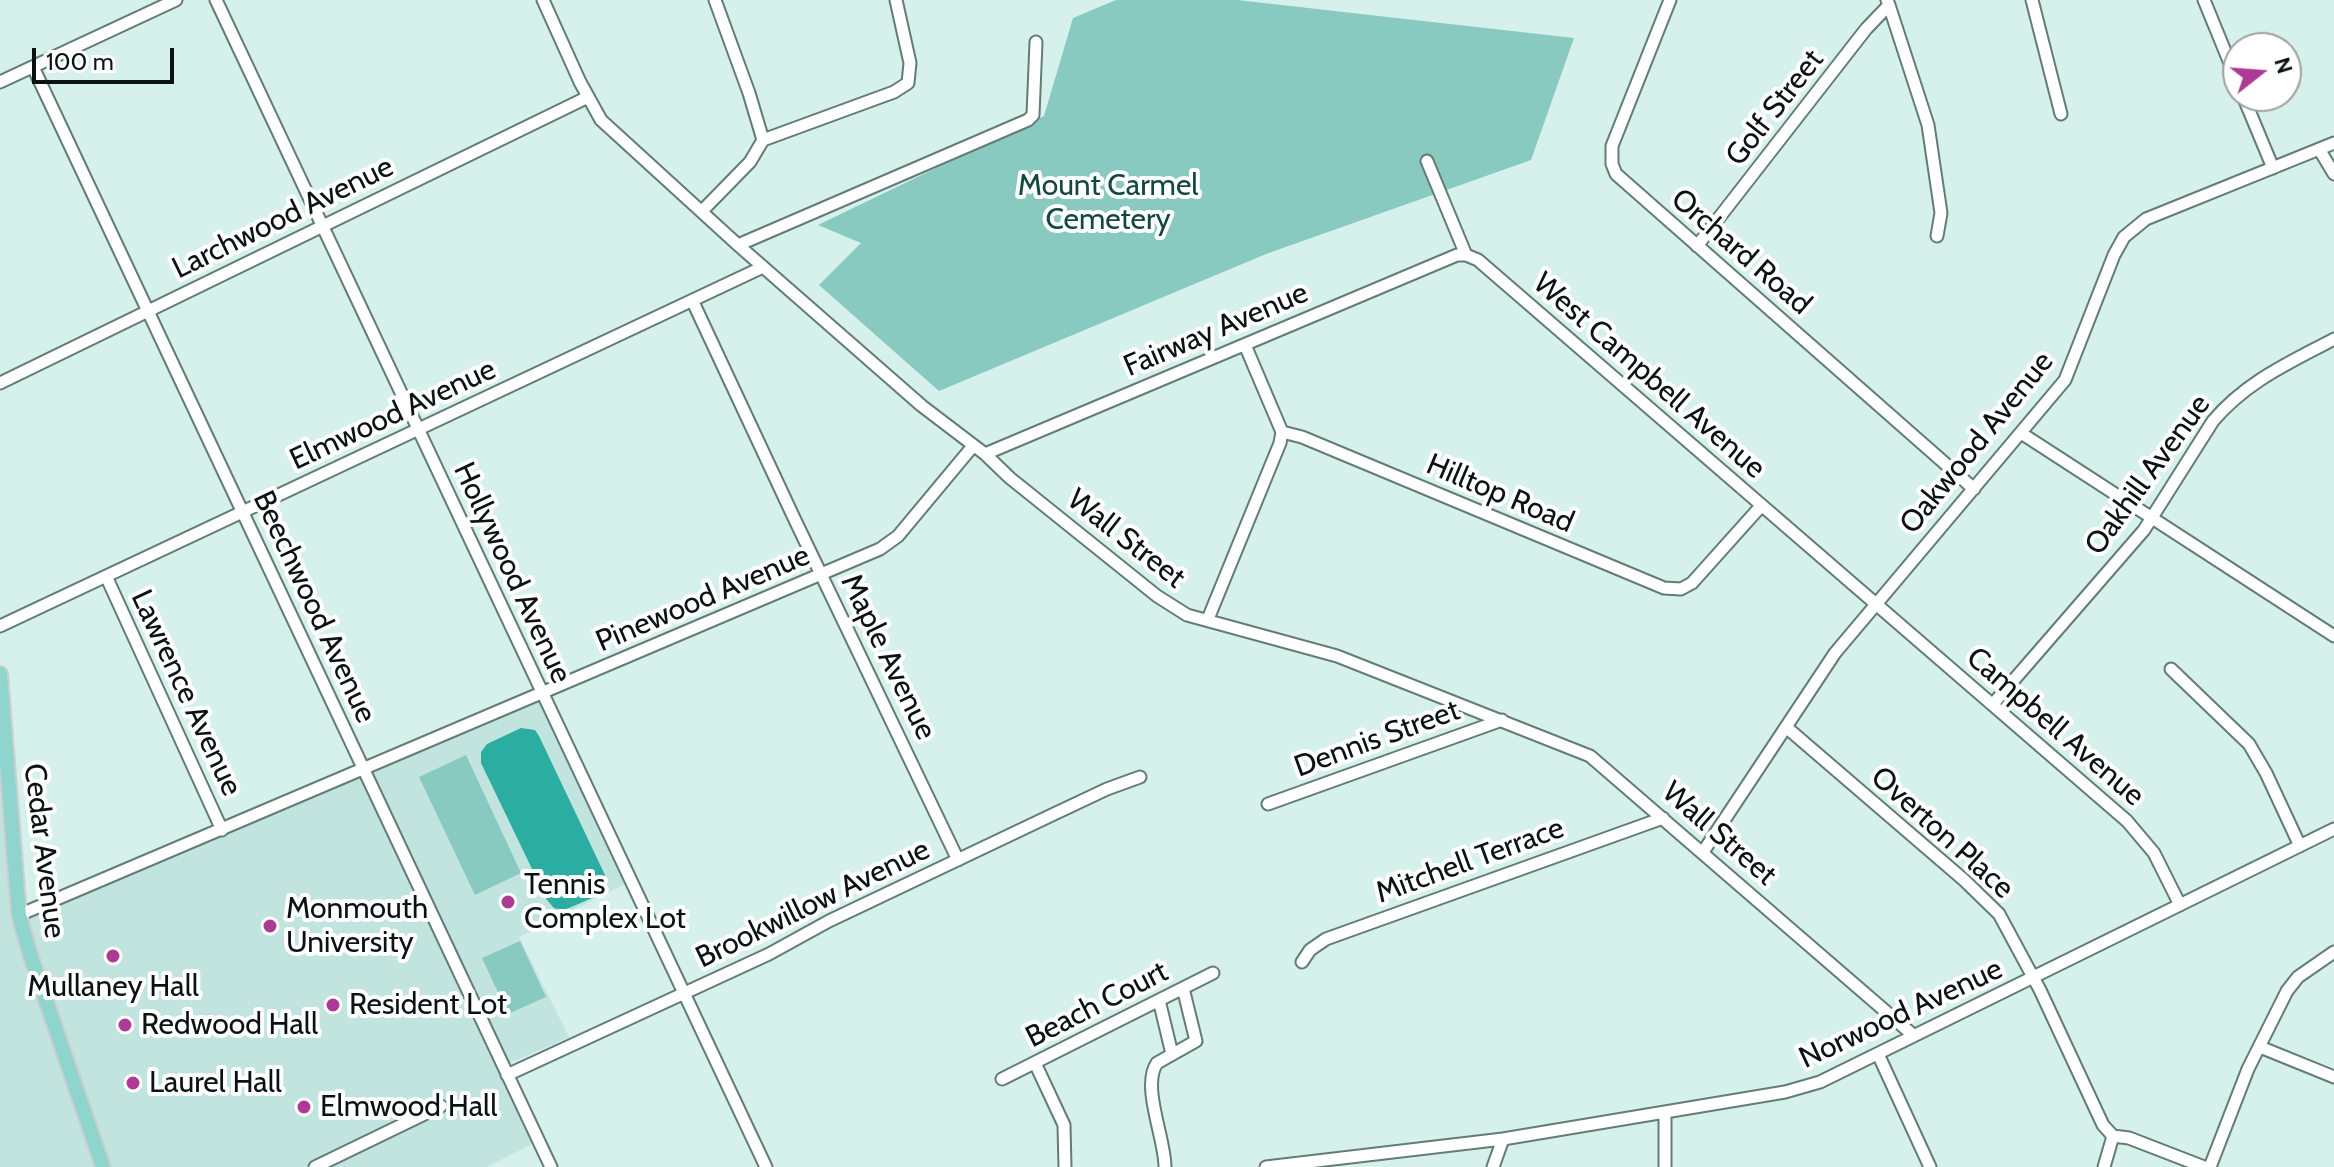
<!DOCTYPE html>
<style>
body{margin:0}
#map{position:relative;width:2334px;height:1167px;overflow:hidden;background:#d6f0ec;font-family:Cabin,sans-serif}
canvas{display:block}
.north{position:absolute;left:2222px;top:32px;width:80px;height:80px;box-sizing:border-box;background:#fff;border:2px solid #9da1a0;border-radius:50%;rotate:73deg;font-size:22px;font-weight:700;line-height:32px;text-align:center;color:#0a1312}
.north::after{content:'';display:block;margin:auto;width:28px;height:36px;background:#ad3b95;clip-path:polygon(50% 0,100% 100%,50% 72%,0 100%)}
.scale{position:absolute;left:32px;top:48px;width:142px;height:36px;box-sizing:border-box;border:4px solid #0a1312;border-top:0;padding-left:10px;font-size:24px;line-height:28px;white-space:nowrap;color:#0a1312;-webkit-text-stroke:6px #fff;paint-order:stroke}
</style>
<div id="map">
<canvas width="2334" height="1167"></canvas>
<div class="north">N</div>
<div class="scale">100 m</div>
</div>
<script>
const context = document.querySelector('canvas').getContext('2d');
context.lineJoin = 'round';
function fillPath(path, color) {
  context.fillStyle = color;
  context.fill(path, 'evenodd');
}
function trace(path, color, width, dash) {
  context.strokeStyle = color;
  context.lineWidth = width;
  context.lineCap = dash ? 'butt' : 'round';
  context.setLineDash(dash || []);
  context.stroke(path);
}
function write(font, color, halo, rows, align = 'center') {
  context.font = font + ' Cabin,sans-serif';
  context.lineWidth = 8;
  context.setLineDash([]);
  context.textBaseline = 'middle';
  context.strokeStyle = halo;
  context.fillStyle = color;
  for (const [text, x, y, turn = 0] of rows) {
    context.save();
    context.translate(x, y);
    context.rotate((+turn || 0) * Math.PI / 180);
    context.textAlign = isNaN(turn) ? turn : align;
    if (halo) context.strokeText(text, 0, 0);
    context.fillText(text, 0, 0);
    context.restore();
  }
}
fillPath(new Path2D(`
 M 542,693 L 631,881 L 519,937 L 569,1037 L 503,1066 L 538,1141 L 487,1167 L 0,1167 L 0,704 L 19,914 Z`), '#c1e4df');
fillPath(new Path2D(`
 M 1116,0 L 1237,0 L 1574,38 L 1531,160 L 1266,254 L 939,391 L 819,285 L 861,243 L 818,225 L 1044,116 L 1073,18 Z
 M 466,755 L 521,873 L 475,895 L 419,777 Z
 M 520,941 L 546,997 L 508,1014 L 482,958 Z`), '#88c9c0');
fillPath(new Path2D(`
 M 521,728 L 535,730 L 539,736 L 605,875 L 605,884 L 599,895 L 569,908 L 562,910 L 554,908 L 547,900 L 481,763 L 481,752 L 487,744 Z`), '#2bada1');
const minor = new Path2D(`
 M 216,0 L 766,1167
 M 543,0 L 580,82 L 601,120 L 738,245 L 922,406 L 985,454 L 1010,478 L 1157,596 L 1187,615 L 1337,656 L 1590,756 L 1913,1035
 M 715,0 L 749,93 L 763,140
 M 1670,0 L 1612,146 L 1612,164 L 1616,174 L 1974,489
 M 2032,0 L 2061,114
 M 2204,0 L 2238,83
 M 1889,5 L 1928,125 L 1941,213 L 1937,236
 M 33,67 L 551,1167
 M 0,82 L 176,0
 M 2243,96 L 2273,168
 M 2319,149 L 2334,174
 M 1427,161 L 1466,255 L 1478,260 L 2127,821 L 2154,853 L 2180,905
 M 702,211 L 750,162 L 763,140 L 894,92 L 908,83 L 910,63 L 896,0
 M 738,245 L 1028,120 L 1033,115 L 1036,42
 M 1697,246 L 1866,29 L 1889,5 L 1887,0
 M 693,302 L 794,518 L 958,860
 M 1245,345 L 1282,432 L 1302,437 L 1664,588 L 1681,589 L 1692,583 L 1761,506
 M 0,383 L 588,97
 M 2021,433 L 2334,636
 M 985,454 L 1457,255 L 1466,255
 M 106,576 L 222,830
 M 1208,619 L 1280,443 L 1282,432
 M 0,626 L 763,267
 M 2171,669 L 2249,744 L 2266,773 L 2300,846
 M 1993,704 L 2144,530 L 2213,421 C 2247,381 2289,363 2334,339
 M 1786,727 L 1964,880 L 1999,914 L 2040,990 L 2103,1125 L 2113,1136 L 2104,1167
 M 1268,804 L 1502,720
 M 1703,852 L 1835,653 L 2065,380 L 2114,255 L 2124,237 L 2146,219 L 2334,143
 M 19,915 L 880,549 L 898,536 L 973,446
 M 1302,962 L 1310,950 L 1326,939 L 1663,818
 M 1159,1000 L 1172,1054
 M 2260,1047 L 2334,1077
 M 1878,1054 L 1930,1167
 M 1035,1063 L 1064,1125 L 1065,1167
 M 507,1075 L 769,954 L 829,921 L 1054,814 L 1107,789 L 1140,777
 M 1002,1079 L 1213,973
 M 1665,1112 L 1665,1167
 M 2113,1136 L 2129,1138 L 2204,1167
 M 315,1167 L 441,1106
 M 1165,1167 C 1165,1138 1141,1086 1157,1063 L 1196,1041 L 1183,988
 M 1266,1167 L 1503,1139 L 1785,1092 L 1820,1082 L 2334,829
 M 1493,1167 L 1503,1139
 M 2210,1167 L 2248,1069 L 2287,991 L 2298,977 L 2334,952`);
const major = new Path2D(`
 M 0,674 L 19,915 L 30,954 L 103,1167`);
trace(minor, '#647c78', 15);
trace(major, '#ced0d0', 18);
trace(minor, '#fff', 11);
trace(major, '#8fd5ce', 14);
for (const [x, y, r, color] of [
 [508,902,8,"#ad3b95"],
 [270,926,8,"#ad3b95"],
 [113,956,8,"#ad3b95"],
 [333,1005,8,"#ad3b95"],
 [125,1025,8,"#ad3b95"],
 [133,1083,8,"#ad3b95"],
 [304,1107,8,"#ad3b95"]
]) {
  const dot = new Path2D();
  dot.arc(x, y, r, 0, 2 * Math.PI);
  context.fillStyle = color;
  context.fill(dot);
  trace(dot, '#fff', 3);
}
write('30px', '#0a1312', '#fff', [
 ["Golf Street",1775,108,-52],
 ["Larchwood Avenue",283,218,-26],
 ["Orchard Road",1741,252,41],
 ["Fairway Avenue",1216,330,-23],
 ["West Campbell Avenue",1649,376,41],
 ["Elmwood Avenue",393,415,-25],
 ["Oakwood Avenue",1977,443,-51],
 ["Oakhill Avenue",2148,475,-54],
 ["Hilltop Road",1500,494,23],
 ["Wall Street",1126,539,38],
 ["Hollywood Avenue",512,573,65],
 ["Pinewood Avenue",703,599,-23],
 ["Beechwood Avenue",314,607,65],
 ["Maple Avenue",888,657,64],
 ["Lawrence Avenue",186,693,65],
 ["Campbell Avenue",2055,727,41],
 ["Dennis Street",1377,739,-20],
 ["Overton Place",1942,833,42],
 ["Wall Street",1719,834,41],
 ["Cedar Avenue",44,851,83],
 ["Mitchell Terrace",1470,861,-20],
 ["Brookwillow Avenue",813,904,-26],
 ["Beach Court",1097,1005,-27],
 ["Norwood Avenue",1901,1014,-25]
]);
write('30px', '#124842', '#fff', [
 ["Mount Carmel",1108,186],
 ["Cemetery",1108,220]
]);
write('30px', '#0a1312', '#fff', [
 ["Tennis",524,885],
 ["Complex Lot",524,919],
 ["Monmouth",286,909],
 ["University",286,943],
 ["Mullaney Hall",113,987,"center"],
 ["Resident Lot",349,1005],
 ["Redwood Hall",141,1025],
 ["Laurel Hall",149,1083],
 ["Elmwood Hall",320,1107]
], 'left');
</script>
